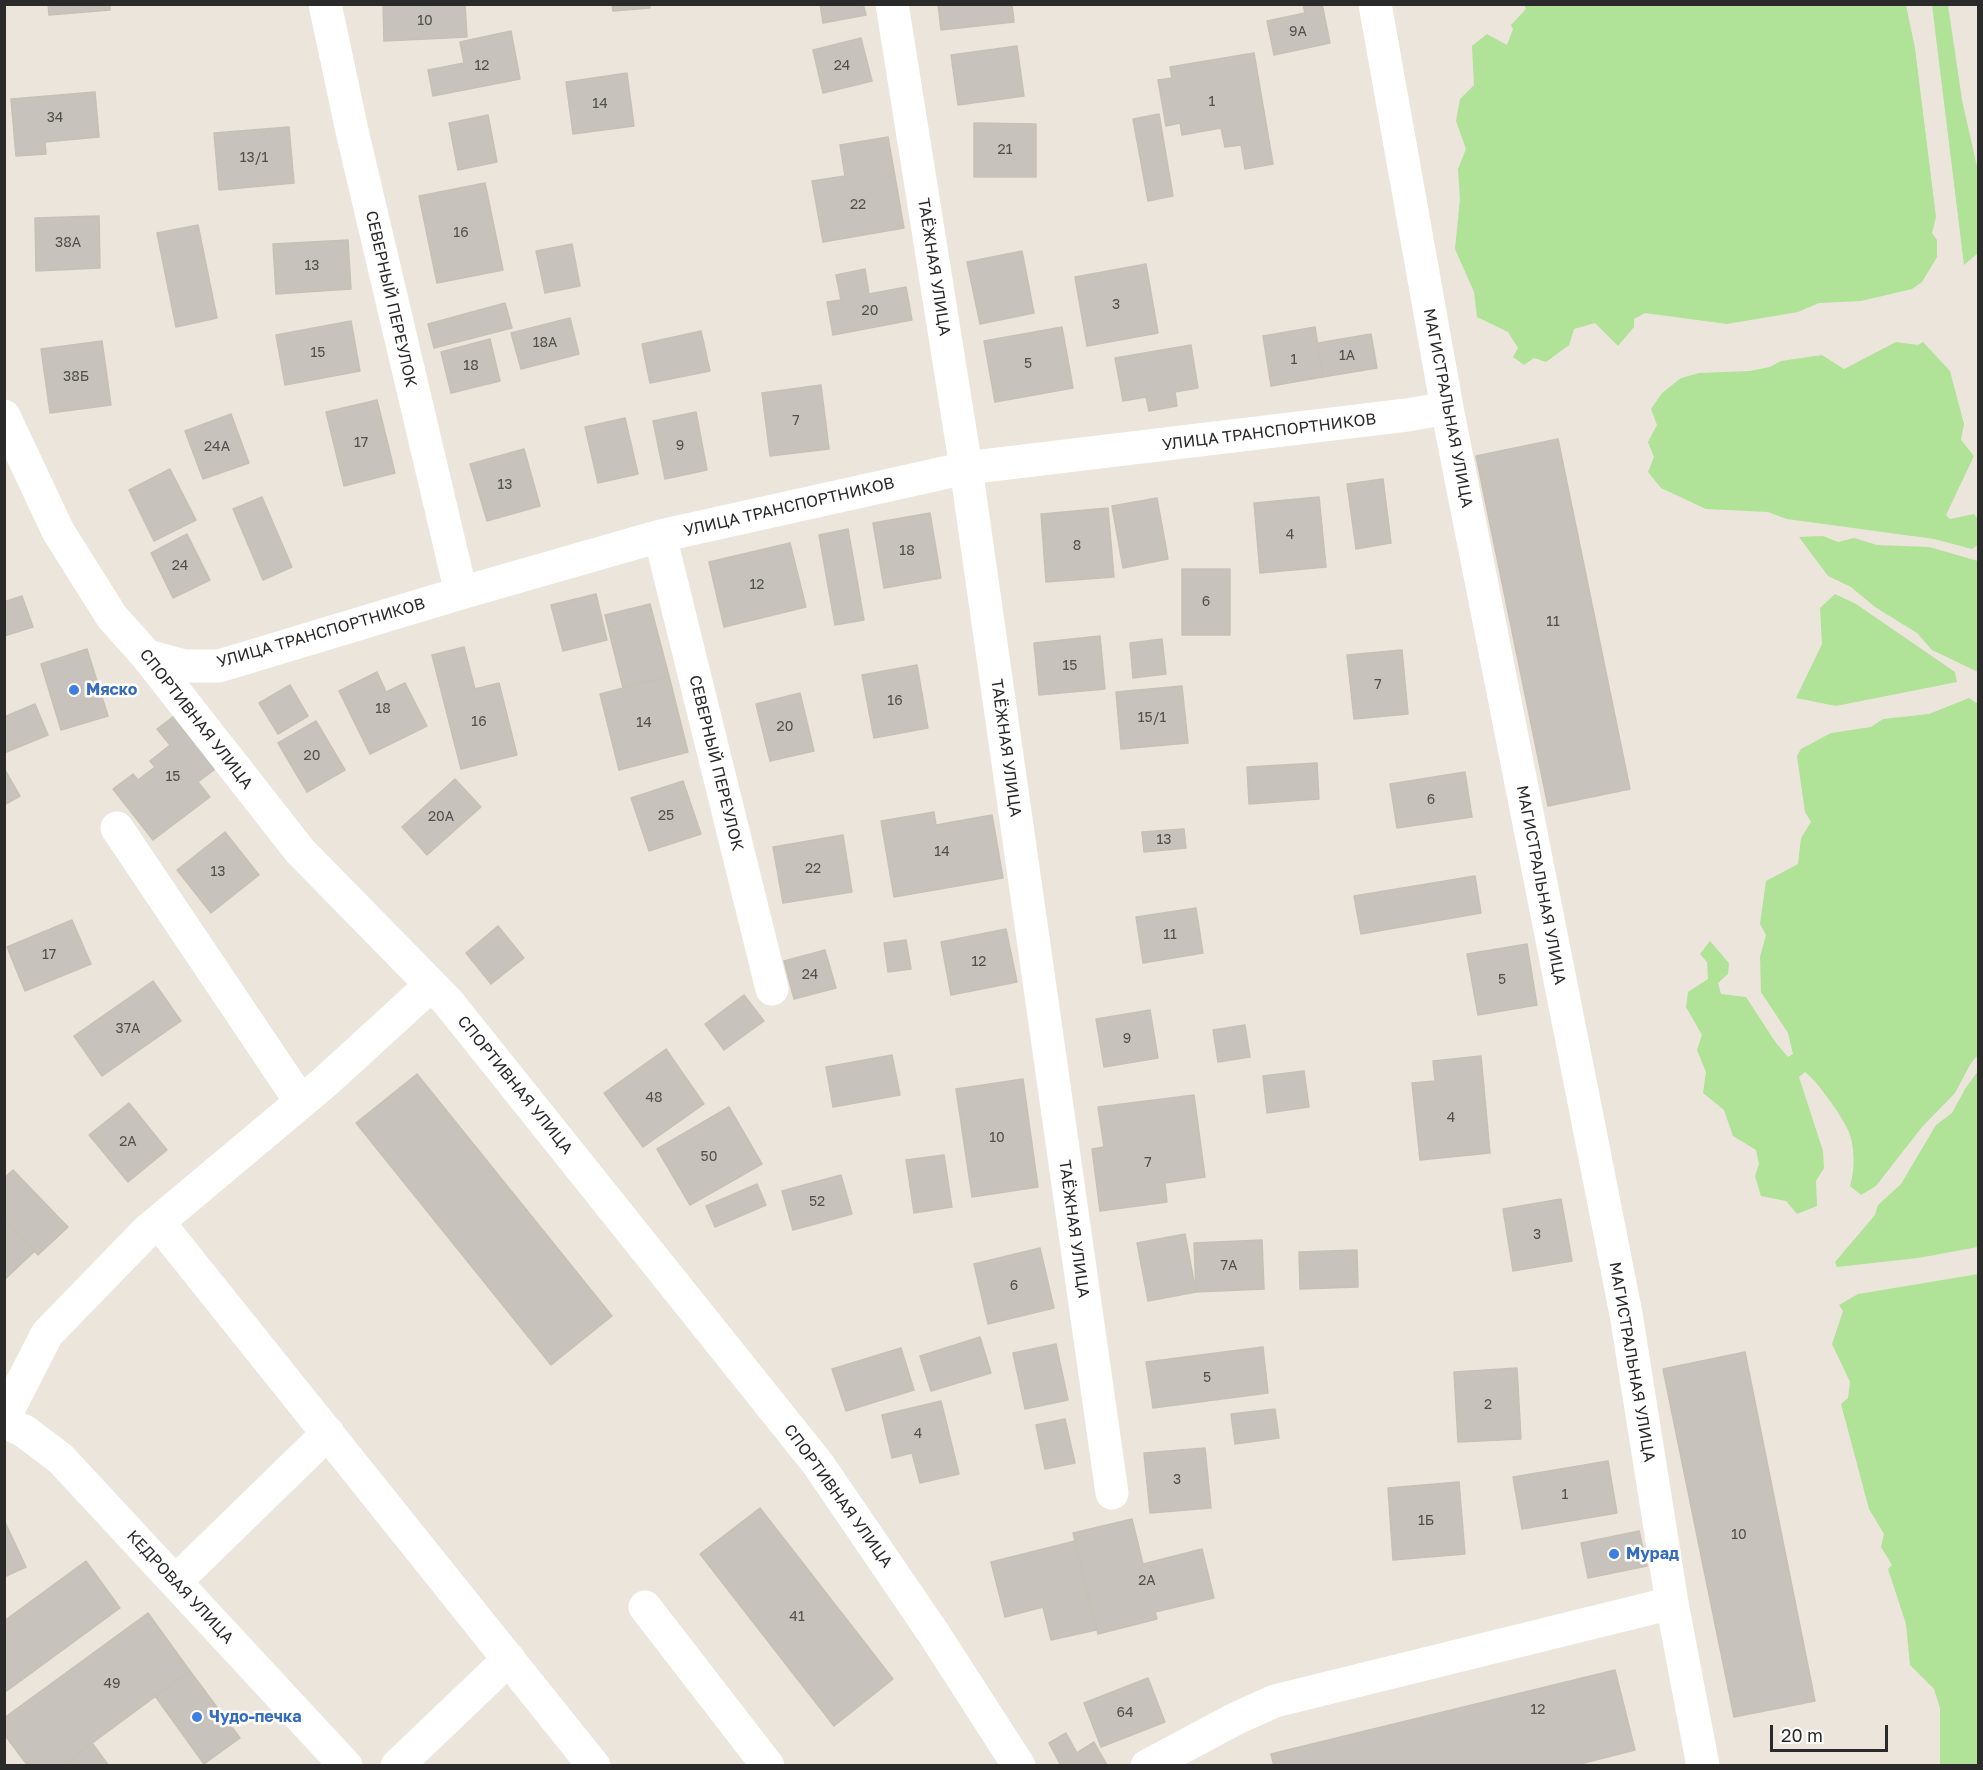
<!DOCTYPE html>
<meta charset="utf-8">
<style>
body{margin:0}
#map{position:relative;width:1983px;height:1770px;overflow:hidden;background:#ece5dc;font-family:"Golos Text",sans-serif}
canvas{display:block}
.frame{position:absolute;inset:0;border:6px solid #2a2a2a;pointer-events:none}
.scale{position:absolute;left:1770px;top:1725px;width:118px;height:27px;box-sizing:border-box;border:3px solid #2a2a2a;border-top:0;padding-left:8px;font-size:18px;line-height:21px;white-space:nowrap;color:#2a2a2a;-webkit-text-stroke:4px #fff;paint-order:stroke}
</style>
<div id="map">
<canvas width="1983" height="1770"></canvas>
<div class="frame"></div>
<div class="scale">20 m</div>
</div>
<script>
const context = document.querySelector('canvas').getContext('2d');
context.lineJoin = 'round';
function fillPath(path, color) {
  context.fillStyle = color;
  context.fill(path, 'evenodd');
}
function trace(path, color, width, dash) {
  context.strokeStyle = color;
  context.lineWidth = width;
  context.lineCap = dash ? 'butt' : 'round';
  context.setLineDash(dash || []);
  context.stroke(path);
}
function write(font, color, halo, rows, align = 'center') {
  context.font = font + ' "Golos Text",sans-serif';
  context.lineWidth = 5;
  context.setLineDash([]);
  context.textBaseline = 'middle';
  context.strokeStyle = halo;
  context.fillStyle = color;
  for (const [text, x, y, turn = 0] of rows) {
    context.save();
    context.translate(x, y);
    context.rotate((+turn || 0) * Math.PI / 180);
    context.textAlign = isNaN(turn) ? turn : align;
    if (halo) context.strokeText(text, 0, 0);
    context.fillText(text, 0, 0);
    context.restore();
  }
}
fillPath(new Path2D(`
 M 1524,5 L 1906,5 L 1915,48 L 1936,217 L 1932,233 L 1937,240 L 1937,257 L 1922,282 L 1912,289 L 1861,301 L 1819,303 L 1798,312 L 1727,324 L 1645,313 L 1634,319 L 1634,327 L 1618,346 L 1595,323 L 1574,329 L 1569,345 L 1546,362 L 1534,358 L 1524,365 L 1513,357 L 1518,348 L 1508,332 L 1477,317 L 1474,292 L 1455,249 L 1460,199 L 1458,169 L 1466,149 L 1456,121 L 1460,99 L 1474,85 L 1472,46 L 1487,34 L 1507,45 L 1513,29 L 1511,25 L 1526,9 Z
 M 1932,5 L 1948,5 L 1962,100 L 1978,171 L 1978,253 L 1964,265 Z
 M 1896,342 L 1918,345 L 1923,342 L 1950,371 L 1964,424 L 1961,440 L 1974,456 L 1946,515 L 1950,519 L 1974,514 L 1978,519 L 1978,545 L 1972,549 L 1934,539 L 1787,519 L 1768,512 L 1706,509 L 1661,488 L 1648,472 L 1654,457 L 1648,442 L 1657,425 L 1651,409 L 1662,393 L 1681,378 L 1699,373 L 1750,371 L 1770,367 L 1781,361 L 1822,355 L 1844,369 Z
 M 1823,536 L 1838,542 L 1854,538 L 1877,545 L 1929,547 L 1978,561 L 1978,672 L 1932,650 L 1917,633 L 1875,607 L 1851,587 L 1828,576 L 1799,537 Z
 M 1835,594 L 1856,604 L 1955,672 L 1957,682 L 1836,706 L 1796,698 L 1822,644 L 1820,608 Z
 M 1969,698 L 1978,704 L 1978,1055 L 1971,1063 L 1955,1093 L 1922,1127 L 1876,1186 L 1861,1195 L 1850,1186 C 1855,1170 1855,1149 1849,1132 C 1842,1116 1818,1082 1805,1072 L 1799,1077 L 1823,1151 L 1824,1168 L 1816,1181 L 1817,1206 L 1797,1214 L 1786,1201 L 1761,1196 L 1755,1176 L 1759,1164 L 1756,1150 L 1733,1136 L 1724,1110 L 1703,1093 L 1706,1072 L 1697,1050 L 1702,1035 L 1686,1007 L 1688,992 L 1708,979 L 1707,962 L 1700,954 L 1710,941 L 1729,963 L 1728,974 L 1718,983 L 1721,994 L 1746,997 L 1776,1043 L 1788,1057 L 1793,1054 L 1788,1033 L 1761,992 L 1760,957 L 1766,935 L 1760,924 L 1766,881 L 1798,864 L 1801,838 L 1811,822 L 1805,812 L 1797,756 L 1801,749 L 1831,733 L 1871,727 L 1883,719 L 1929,714 Z
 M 1978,1071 L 1978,1247 L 1918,1258 L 1837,1267 L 1835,1262 L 1875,1215 L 1878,1205 L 1901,1184 L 1936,1125 L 1952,1113 L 1965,1089 Z
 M 1978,1274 L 1978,1765 L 1940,1765 L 1940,1708 L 1934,1689 L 1910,1665 L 1906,1624 L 1888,1569 L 1892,1565 L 1881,1547 L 1884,1534 L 1869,1509 L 1841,1404 L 1848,1398 L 1850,1382 L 1832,1344 L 1843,1311 L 1839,1305 L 1858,1294 Z`), '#b0e298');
const building = new Path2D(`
 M 48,4 L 110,4 L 110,10 L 49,15 Z
 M 383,4 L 465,4 L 467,37 L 384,41 Z
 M 612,4 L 649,4 L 650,8 L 613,11 Z
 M 820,4 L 863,4 L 866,15 L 823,23 Z
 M 938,4 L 1012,4 L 1014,22 L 941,30 Z
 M 1303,4 L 1322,4 L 1330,43 L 1274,55 L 1267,21 L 1305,13 Z
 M 511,31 L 520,79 L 433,96 L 428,70 L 464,63 L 460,42 Z
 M 861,38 L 872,81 L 823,93 L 813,50 Z
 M 1017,46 L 1024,96 L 958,105 L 951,55 Z
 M 1254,53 L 1273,164 L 1245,169 L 1241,145 L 1225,147 L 1221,128 L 1182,135 L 1180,123 L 1166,126 L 1158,80 L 1172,78 L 1170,67 Z
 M 627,73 L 634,126 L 573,134 L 566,82 Z
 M 95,92 L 99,137 L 45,142 L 46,154 L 16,156 L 11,99 Z
 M 1159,114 L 1173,196 L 1148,201 L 1133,119 Z
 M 488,115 L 497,162 L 458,170 L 449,123 Z
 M 974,123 L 1036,124 L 1036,177 L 974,177 Z
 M 289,127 L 294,183 L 219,190 L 214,133 Z
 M 888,137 L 904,228 L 823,242 L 812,181 L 845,176 L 840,145 Z
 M 485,183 L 503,270 L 437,283 L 419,196 Z
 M 99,216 L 100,268 L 36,271 L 35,218 Z
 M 198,225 L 217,318 L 176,327 L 157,233 Z
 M 348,240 L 351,289 L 276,294 L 273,244 Z
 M 572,244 L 580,286 L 545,293 L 536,251 Z
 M 1022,251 L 1034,313 L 980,324 L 967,262 Z
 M 1146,264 L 1158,333 L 1087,346 L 1075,277 Z
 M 865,269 L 869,294 L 906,287 L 912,320 L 833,335 L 827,302 L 841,300 L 836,275 Z
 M 505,303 L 512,328 L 434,348 L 428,324 Z
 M 570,318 L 579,354 L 521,369 L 511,333 Z
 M 351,321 L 360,371 L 285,385 L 276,335 Z
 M 1062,327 L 1073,388 L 995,402 L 984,341 Z
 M 1315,327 L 1323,377 L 1271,386 L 1263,336 Z
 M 701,331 L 710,371 L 650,383 L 642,344 Z
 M 1371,334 L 1377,368 L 1323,377 L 1318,343 Z
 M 490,339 L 500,381 L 451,393 L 441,352 Z
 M 102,341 L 111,405 L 50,413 L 41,349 Z
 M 1191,345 L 1198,388 L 1175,392 L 1177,406 L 1149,411 L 1146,397 L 1123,401 L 1115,358 Z
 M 821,385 L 829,449 L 770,456 L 762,393 Z
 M 377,400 L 395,473 L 344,486 L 326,412 Z
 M 696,412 L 707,470 L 665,479 L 653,421 Z
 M 231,414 L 249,463 L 203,479 L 185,431 Z
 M 625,418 L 638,474 L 598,483 L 585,427 Z
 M 1558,439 L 1630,789 L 1548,806 L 1476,456 Z
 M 524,449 L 540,506 L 487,521 L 470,464 Z
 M 170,469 L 196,520 L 154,541 L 129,490 Z
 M 1383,479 L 1391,543 L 1356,549 L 1347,484 Z
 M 262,497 L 292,567 L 263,580 L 233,509 Z
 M 1319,497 L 1326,567 L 1260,573 L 1254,503 Z
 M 1157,498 L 1168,559 L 1123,568 L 1112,506 Z
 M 1108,508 L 1114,577 L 1046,582 L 1041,514 Z
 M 930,513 L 941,578 L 884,588 L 873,523 Z
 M 848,529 L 864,620 L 835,625 L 819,535 Z
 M 187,534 L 210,580 L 173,598 L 151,553 Z
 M 790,543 L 806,607 L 724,627 L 709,562 Z
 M 1182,569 L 1230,569 L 1230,635 L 1182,635 Z
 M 596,594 L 607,640 L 563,651 L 551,605 Z
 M 22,596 L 33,627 L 4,636 L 4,602 Z
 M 650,604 L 669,676 L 623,688 L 605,615 Z
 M 1100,636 L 1105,689 L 1039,695 L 1034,643 Z
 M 1162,639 L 1166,674 L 1133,678 L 1130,643 Z
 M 464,647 L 475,689 L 499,683 L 517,755 L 461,769 L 432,655 Z
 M 87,649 L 108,716 L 61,730 L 41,664 Z
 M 1402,650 L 1408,714 L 1354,719 L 1347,655 Z
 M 917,665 L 928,728 L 874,738 L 862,675 Z
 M 377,672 L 386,692 L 405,683 L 427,726 L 370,754 L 339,691 Z
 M 669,676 L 688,752 L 619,770 L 600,694 Z
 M 290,685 L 308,716 L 278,734 L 259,703 Z
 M 1182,686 L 1188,743 L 1121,749 L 1116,692 Z
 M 800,693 L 814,751 L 770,761 L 756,704 Z
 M 35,704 L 48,735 L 4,753 L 4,717 Z
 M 178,713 L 219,766 L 198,782 L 210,797 L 153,840 L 113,789 L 133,774 L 138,780 L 155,767 L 150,761 L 170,745 L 157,729 Z
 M 316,721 L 345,770 L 307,792 L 278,743 Z
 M 1317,763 L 1319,799 L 1249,804 L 1247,767 Z
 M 4,768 L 20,796 L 4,805 Z
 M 1465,772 L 1472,817 L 1397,828 L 1390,784 Z
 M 455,779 L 481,807 L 427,855 L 402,827 Z
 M 683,781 L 701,834 L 649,851 L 631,798 Z
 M 934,812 L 936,825 L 992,815 L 1003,878 L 894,897 L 881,821 Z
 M 1184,829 L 1186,848 L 1144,852 L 1142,832 Z
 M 225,832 L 259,875 L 211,913 L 177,870 Z
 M 843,835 L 852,892 L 783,903 L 773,847 Z
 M 1475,876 L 1481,913 L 1361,934 L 1354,896 Z
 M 1196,908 L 1203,953 L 1143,963 L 1136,917 Z
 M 72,920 L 91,964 L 25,991 L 7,947 Z
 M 498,926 L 524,958 L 491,984 L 466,953 Z
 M 1006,929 L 1017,982 L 951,995 L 941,942 Z
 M 906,940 L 911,969 L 888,972 L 884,943 Z
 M 1527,944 L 1537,1005 L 1478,1015 L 1467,954 Z
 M 825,950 L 836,988 L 794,999 L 784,961 Z
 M 153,981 L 181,1021 L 102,1076 L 74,1036 Z
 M 744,995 L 764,1021 L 724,1050 L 705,1024 Z
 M 1150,1010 L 1158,1058 L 1104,1067 L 1096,1019 Z
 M 1245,1025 L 1250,1057 L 1218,1062 L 1213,1030 Z
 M 666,1049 L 704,1104 L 643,1147 L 604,1093 Z
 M 892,1055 L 900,1095 L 833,1107 L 826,1067 Z
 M 1481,1056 L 1490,1153 L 1420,1160 L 1412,1083 L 1435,1081 L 1433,1061 Z
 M 1304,1071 L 1309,1107 L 1267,1113 L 1263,1076 Z
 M 417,1074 L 612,1316 L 551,1365 L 356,1123 Z
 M 1023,1079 L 1038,1187 L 972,1197 L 956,1089 Z
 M 1194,1095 L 1205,1177 L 1165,1183 L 1167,1202 L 1100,1211 L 1092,1149 L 1104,1147 L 1098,1107 Z
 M 129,1103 L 167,1150 L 128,1182 L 89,1135 Z
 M 729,1107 L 762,1164 L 690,1205 L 657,1149 Z
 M 944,1155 L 952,1207 L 914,1213 L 906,1160 Z
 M 13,1170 L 68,1227 L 38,1255 L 4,1219 L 4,1178 Z
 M 841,1175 L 852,1214 L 793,1230 L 782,1191 Z
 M 757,1184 L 766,1205 L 715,1227 L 706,1206 Z
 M 1561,1199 L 1572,1261 L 1513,1271 L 1503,1209 Z
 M 4,1219 L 35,1251 L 4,1280 Z
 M 1185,1234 L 1196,1292 L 1148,1301 L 1137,1243 Z
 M 1262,1240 L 1264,1289 L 1196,1292 L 1194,1243 Z
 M 1040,1248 L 1054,1308 L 988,1324 L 974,1264 Z
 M 1357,1250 L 1358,1287 L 1300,1289 L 1299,1252 Z
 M 980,1337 L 991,1373 L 931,1391 L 920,1356 Z
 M 1056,1344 L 1068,1400 L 1025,1409 L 1013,1353 Z
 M 1263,1347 L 1268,1393 L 1153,1408 L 1146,1362 Z
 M 901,1348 L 914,1390 L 846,1411 L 832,1369 Z
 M 1745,1352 L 1815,1701 L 1734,1717 L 1663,1369 Z
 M 1517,1368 L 1521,1439 L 1458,1442 L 1454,1372 Z
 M 941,1401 L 959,1474 L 920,1483 L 912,1453 L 892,1458 L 882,1415 Z
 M 1275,1409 L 1279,1438 L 1235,1444 L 1231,1414 Z
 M 1065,1419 L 1075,1463 L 1045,1469 L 1036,1425 Z
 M 1205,1448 L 1211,1508 L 1150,1513 L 1144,1453 Z
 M 1608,1461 L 1617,1513 L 1522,1529 L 1513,1477 Z
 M 1459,1482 L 1465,1554 L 1393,1560 L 1388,1488 Z
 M 760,1508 L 893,1679 L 834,1726 L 700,1554 Z
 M 1132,1519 L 1143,1564 L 1202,1549 L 1214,1598 L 1155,1612 L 1157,1619 L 1098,1634 L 1073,1533 Z
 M 4,1520 L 26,1567 L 4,1577 Z
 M 1639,1531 L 1647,1566 L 1588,1578 L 1581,1543 Z
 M 1075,1541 L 1096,1630 L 1051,1640 L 1043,1607 L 1005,1617 L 991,1562 Z
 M 86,1561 L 120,1608 L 4,1693 L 4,1621 Z
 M 148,1613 L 190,1671 L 61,1766 L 28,1766 L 4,1734 L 4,1718 Z
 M 1615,1670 L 1635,1750 L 1572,1766 L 1274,1766 L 1271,1754 Z
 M 190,1671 L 240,1738 L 204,1764 L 155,1696 Z
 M 1148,1678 L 1165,1722 L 1101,1747 L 1084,1703 Z
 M 1066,1733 L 1077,1753 L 1094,1742 L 1107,1765 L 1061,1766 L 1049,1743 Z
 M 92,1743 L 109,1766 L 61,1766 Z`);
fillPath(building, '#c7c2bb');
trace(building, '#c7c1b5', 1.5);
trace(new Path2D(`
 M 325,4 L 352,131 L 461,593
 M 892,4 L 966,468 L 1112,1493
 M 1375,4 L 1447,408 L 1626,1314 L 1672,1603 L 1703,1766
 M 4,416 L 58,531 L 112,617 L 147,656 L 300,851 L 448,1002 L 818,1464 L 934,1634 L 1019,1766
 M 660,536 L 772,989
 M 147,656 L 184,666 L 219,666 L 461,593 L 660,536 L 966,468 L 1407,415 L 1447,408
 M 117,828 L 301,1102
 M 158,1222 L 594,1766
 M 4,1418 L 47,1334 L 146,1232 L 325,1082 L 431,985
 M 4,1422 L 24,1431 L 61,1459 L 346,1766
 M 175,1582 L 328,1433
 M 645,1607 L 768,1766
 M 397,1766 L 509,1659
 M 1147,1766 L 1237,1718 L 1275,1701 L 1672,1603`), '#fff', 33);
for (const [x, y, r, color] of [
 [74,690,6,"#3f7fe0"],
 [1614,1554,6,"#3f7fe0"],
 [197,1717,6,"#3f7fe0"]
]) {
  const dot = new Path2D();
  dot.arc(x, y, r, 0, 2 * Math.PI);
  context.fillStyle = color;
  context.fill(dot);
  trace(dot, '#fff', 2);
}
write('14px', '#51504e', null, [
 ["10",425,21],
 ["9А",1298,32],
 ["12",482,66],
 ["24",842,66],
 ["1",1212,102],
 ["14",600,104],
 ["34",55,118],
 ["21",1005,150],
 ["13/1",254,158],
 ["22",858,205],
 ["16",461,233],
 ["38А",68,243],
 ["13",312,266],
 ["3",1116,305],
 ["20",870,311],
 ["18А",545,343],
 ["15",318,353],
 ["1А",1347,356],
 ["1",1294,360],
 ["5",1028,364],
 ["18",471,366],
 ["38Б",76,377],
 ["7",796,421],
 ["17",361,443],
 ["9",680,446],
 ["24А",217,447],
 ["13",505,485],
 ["4",1290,535],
 ["8",1077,546],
 ["18",907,551],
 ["24",180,566],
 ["12",757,585],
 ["6",1206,602],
 ["11",1553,622],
 ["15",1070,666],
 ["7",1378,685],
 ["16",895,701],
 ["18",383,709],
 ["15/1",1152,718],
 ["16",479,722],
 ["14",644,723],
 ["20",785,727],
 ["20",312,756],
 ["15",173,777],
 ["6",1431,800],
 ["25",666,816],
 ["20А",441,817],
 ["13",1164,840],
 ["14",942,852],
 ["22",813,869],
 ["13",218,872],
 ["11",1170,935],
 ["17",49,955],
 ["12",979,962],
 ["24",810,975],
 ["5",1502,980],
 ["37А",128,1029],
 ["9",1127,1039],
 ["48",654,1098],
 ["4",1451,1118],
 ["10",997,1138],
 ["2А",128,1142],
 ["50",709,1157],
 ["7",1148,1163],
 ["52",817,1202],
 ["3",1537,1235],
 ["7А",1229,1266],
 ["6",1014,1286],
 ["5",1207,1378],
 ["2",1488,1405],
 ["4",918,1434],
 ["3",1177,1480],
 ["1",1565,1495],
 ["1Б",1426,1521],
 ["10",1739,1535],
 ["2А",1147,1581],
 ["41",797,1617],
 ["49",112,1684],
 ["12",1538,1710],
 ["64",1125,1713]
]);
write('16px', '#2a2a2a', '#fff', [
 ["ТАЁЖНАЯ УЛИЦА",934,267,81],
 ["СЕВЕРНЫЙ ПЕРЕУЛОК",391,299,77],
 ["МАГИСТРАЛЬНАЯ УЛИЦА",1448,408,79],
 ["УЛИЦА ТРАНСПОРТНИКОВ",1269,432,-7],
 ["УЛИЦА ТРАНСПОРТНИКОВ",789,507,-13],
 ["УЛИЦА ТРАНСПОРТНИКОВ",321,633,-16],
 ["СПОРТИВНАЯ УЛИЦА",196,719,52],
 ["ТАЁЖНАЯ УЛИЦА",1006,748,82],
 ["СЕВЕРНЫЙ ПЕРЕУЛОК",716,763,76],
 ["МАГИСТРАЛЬНАЯ УЛИЦА",1541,885,79],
 ["СПОРТИВНАЯ УЛИЦА",515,1085,51],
 ["ТАЁЖНАЯ УЛИЦА",1074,1229,82],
 ["МАГИСТРАЛЬНАЯ УЛИЦА",1632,1362,80],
 ["СПОРТИВНАЯ УЛИЦА",838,1496,54],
 ["КЕДРОВАЯ УЛИЦА",180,1587,47]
]);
write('bold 16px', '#366cbe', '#fff', [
 ["Мяско",86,690],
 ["Мурад",1626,1554],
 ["Чудо-печка",209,1717]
], 'left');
</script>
